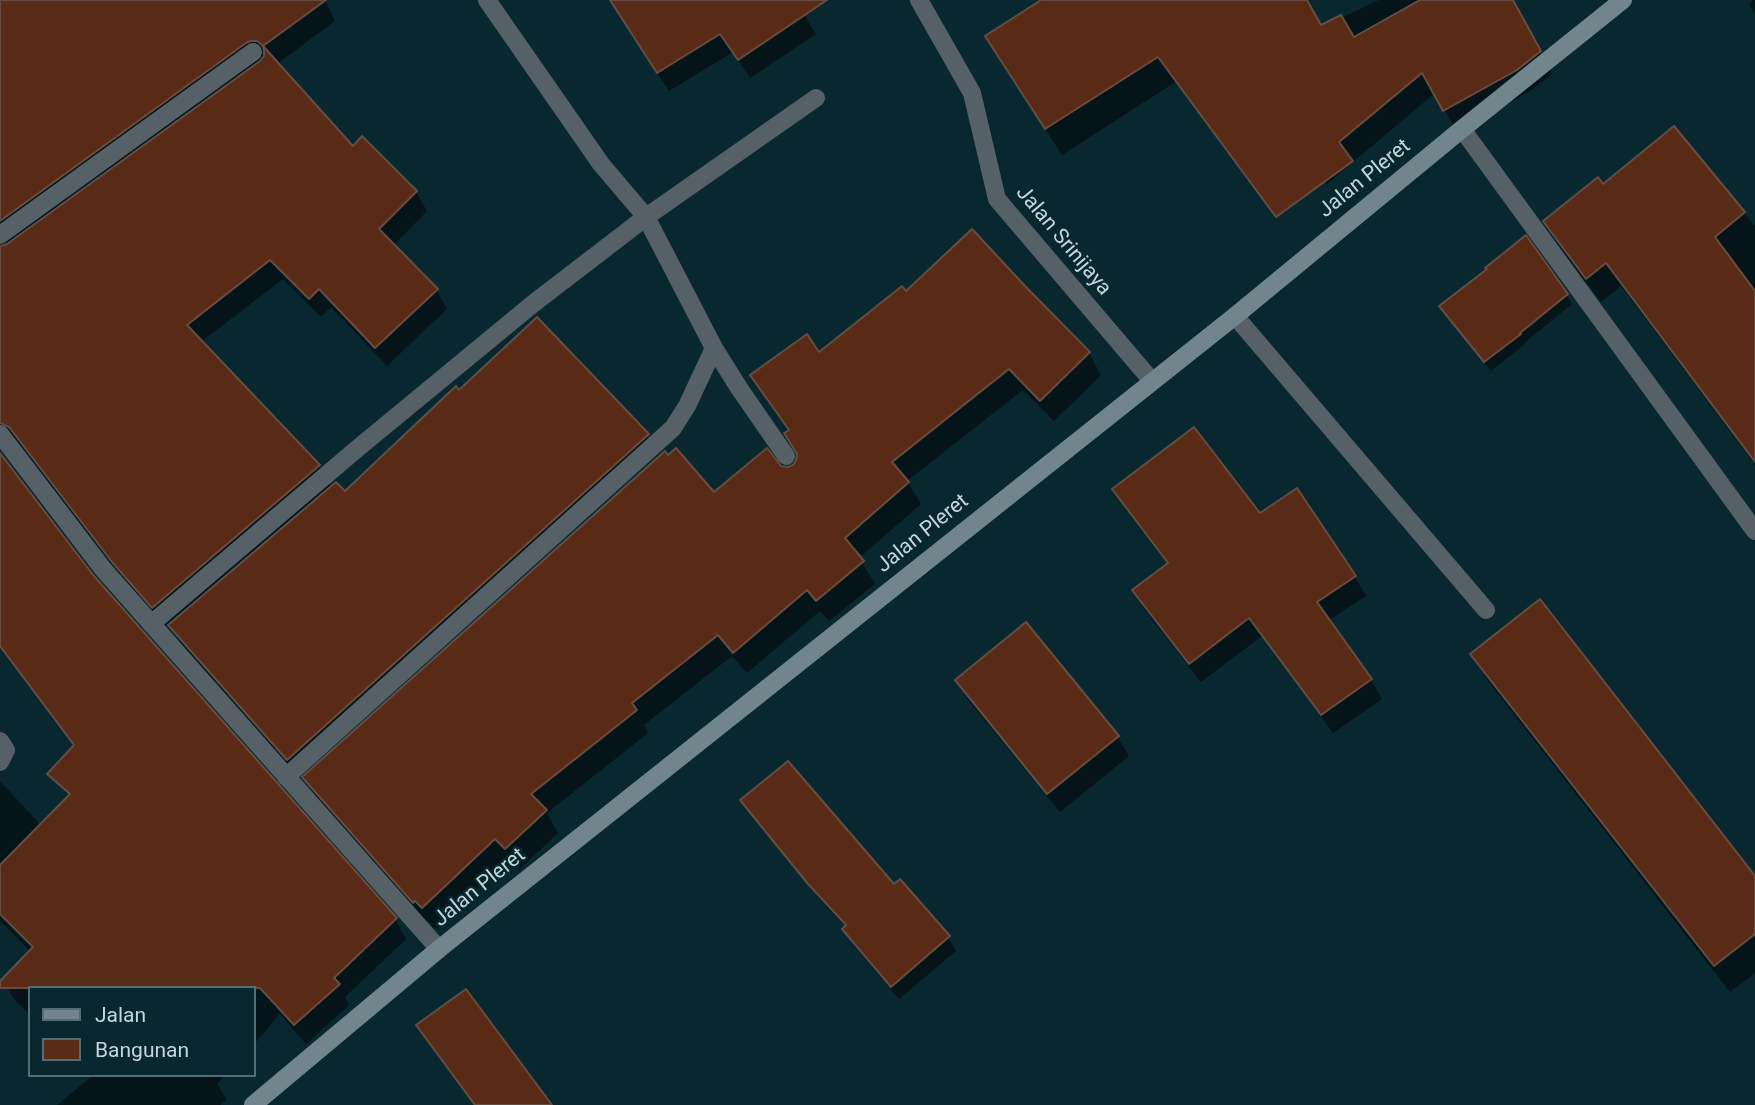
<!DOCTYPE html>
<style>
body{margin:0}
#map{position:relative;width:1755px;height:1105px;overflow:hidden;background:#08272f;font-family:Roboto,sans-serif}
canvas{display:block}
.legend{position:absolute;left:28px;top:986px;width:228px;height:91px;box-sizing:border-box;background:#08272f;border:2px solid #546d74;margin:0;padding:9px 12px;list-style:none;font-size:21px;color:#c6d7dc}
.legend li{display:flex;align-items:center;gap:14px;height:35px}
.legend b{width:35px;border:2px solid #546d74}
</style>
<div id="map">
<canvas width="1755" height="1105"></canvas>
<ul class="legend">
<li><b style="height:9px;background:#71858c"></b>Jalan</li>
<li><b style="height:19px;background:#592b16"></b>Bangunan</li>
</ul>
</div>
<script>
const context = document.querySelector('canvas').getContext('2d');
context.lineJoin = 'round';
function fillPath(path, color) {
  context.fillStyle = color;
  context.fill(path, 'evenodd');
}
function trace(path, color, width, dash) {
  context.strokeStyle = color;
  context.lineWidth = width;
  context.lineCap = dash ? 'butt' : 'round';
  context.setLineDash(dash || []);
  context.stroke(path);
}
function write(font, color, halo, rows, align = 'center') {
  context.font = font + ' Roboto,sans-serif';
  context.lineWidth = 5;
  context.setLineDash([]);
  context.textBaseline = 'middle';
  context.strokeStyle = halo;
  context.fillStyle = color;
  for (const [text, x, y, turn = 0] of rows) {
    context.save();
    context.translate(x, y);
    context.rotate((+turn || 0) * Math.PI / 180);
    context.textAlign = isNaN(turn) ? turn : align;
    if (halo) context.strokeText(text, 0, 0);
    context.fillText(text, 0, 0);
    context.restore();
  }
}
fillPath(new Path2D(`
 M 0,0 L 325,0 L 335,21 L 277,64 L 353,148 L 416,192 L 427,211 L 393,246 L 436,290 L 447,309 L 387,366 L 331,307 L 321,317 L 283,279 L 201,342 L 319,466 L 331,488 L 345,494 L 459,392 L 536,319 L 647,436 L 658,453 L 298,777 L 180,643 L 169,623 L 165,626 L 125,582 L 22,447 L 16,442 L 3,445 L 0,450 Z
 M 610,0 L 795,0 L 816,34 L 750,78 L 733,52 L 669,91 Z
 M 1044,0 L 1150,0 L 1194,70 L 1062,155 L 1003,63 Z
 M 1239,0 L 1305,0 L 1321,27 L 1379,0 L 1511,0 L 1552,74 L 1530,91 L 1457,132 L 1435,93 L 1327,184 L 1315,163 Z
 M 1753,0 L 1755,0 L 1755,14 L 1749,4 Z
 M 1674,128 L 1754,225 L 1755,224 L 1755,465 L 1621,286 L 1601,302 L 1559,246 L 1545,222 L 1603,187 Z
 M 1489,270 L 1566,295 L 1572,304 L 1524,343 L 1525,344 L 1491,371 L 1447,316 L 1441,307 Z
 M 906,293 L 1089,353 L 1101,375 L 1054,421 L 1023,390 L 907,481 L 921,504 L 859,558 L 875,584 L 829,621 L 820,611 L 747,673 L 732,656 L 644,725 L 648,733 L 547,813 L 558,833 L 519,870 L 509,859 L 435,929 L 428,921 L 426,923 L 317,799 L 305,778 L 713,495 L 780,467 L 788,469 L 794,466 L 799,455 L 789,432 L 765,397 L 752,376 L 819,355 Z
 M 0,456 L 93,578 L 395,919 L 406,939 L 345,997 L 349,1005 L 306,1044 L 280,1014 L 254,1044 L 254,988 L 30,988 L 30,1015 L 14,999 L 3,980 L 31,952 L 0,921 L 0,781 L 159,953 L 202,917 L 0,648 Z
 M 1114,489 L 1260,515 L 1355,577 L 1366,596 L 1328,621 L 1371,680 L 1382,699 L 1333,733 L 1262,636 L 1201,682 L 1145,610 L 1134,591 L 1168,565 L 1125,508 Z
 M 1026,625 L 1118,737 L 1129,756 L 1060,812 L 968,700 L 957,681 Z
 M 1472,654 L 1755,879 L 1755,973 L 1730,992 L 1488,681 Z
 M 742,800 L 894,887 L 948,937 L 956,951 L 899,999 L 852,943 L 844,929 L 846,928 L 818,897 L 750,814 Z
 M 419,1026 L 547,1105 L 474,1105 L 429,1043 Z
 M 92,1075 L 225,1075 L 217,1084 L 227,1100 L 220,1105 L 57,1105 L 92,1076 Z`), '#0007');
const building = new Path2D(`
 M 0,0 L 326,0 L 263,46 L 353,146 L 362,136 L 417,191 L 379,229 L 438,289 L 375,348 L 319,289 L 309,299 L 270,260 L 187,325 L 320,465 L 152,608 L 112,562 L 9,427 L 0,423 L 0,246 L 7,244 L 260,61 L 264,56 L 264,50 L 262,45 L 257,41 L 251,41 L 246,43 L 0,221 Z
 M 610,0 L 827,0 L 738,60 L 720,34 L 657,73 Z
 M 1041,0 L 1307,0 L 1321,25 L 1341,15 L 1354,37 L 1420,0 L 1513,0 L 1541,51 L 1517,70 L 1443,111 L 1422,73 L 1339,142 L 1353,161 L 1276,217 L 1158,57 L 1045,129 L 985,36 Z
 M 1674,126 L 1745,212 L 1715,237 L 1755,291 L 1755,462 L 1606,263 L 1586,279 L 1543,221 L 1598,177 L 1603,184 Z
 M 972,229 L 1025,286 L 1090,352 L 1040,401 L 1009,369 L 892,462 L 909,482 L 845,538 L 864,561 L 816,601 L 807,590 L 733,653 L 718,635 L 632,703 L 637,710 L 531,794 L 547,810 L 505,849 L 495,839 L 422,908 L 415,901 L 413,903 L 302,777 L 665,451 L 668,455 L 676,448 L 714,492 L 767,448 L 781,466 L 788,467 L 793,465 L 796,460 L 797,454 L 784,433 L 789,430 L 750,375 L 807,334 L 819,352 L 902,286 L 906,291 Z
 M 1526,235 L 1568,294 L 1520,333 L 1521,334 L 1484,362 L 1439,306 L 1487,269 L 1485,268 Z
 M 537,317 L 649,434 L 287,760 L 168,625 L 336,482 L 345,491 L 456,386 L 459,390 Z
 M 1194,427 L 1260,513 L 1297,488 L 1356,576 L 1317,602 L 1372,679 L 1321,715 L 1249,618 L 1189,664 L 1132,590 L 1168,563 L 1112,489 Z
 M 0,453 L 94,576 L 397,918 L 334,978 L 340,984 L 294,1025 L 260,988 L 0,988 L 0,981 L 33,947 L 0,914 L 0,865 L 70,794 L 47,774 L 74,745 L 0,646 Z
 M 1540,599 L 1755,876 L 1755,934 L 1714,966 L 1470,654 Z
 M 1026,622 L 1119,736 L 1047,794 L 955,680 Z
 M 788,761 L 894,884 L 900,879 L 950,936 L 891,987 L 842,929 L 846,925 L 808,884 L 740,800 Z
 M 466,989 L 552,1105 L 475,1105 L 416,1025 Z`);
fillPath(building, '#592b16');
trace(building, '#664d42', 2);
trace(new Path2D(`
 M 0,235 L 253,52`), '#556166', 18);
trace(new Path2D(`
 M 487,0 L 601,164 L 646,217 L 816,98
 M 919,0 L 972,93 L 997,199 L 1152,381
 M 1462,129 L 1755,531
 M 1235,316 L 1486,610
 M 0,434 L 103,569 L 439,949
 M 151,624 L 358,448 L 534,303 L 646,217 L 714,348 L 739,388 L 786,456
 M 0,741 L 6,750 L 0,762
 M 286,777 L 673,428 L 687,406 L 714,348`), '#556166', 18);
trace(new Path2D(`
 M 253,1105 L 439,949 L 1235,316 L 1462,129 L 1623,0`), '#71858c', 18);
write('21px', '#c6d7dc', '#08272f', [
 ["Jalan Pleret",1365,179,-39],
 ["Jalan Srinijaya",1063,241,50],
 ["Jalan Pleret",923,534,-39],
 ["Jalan Pleret",480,888,-39]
]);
</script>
